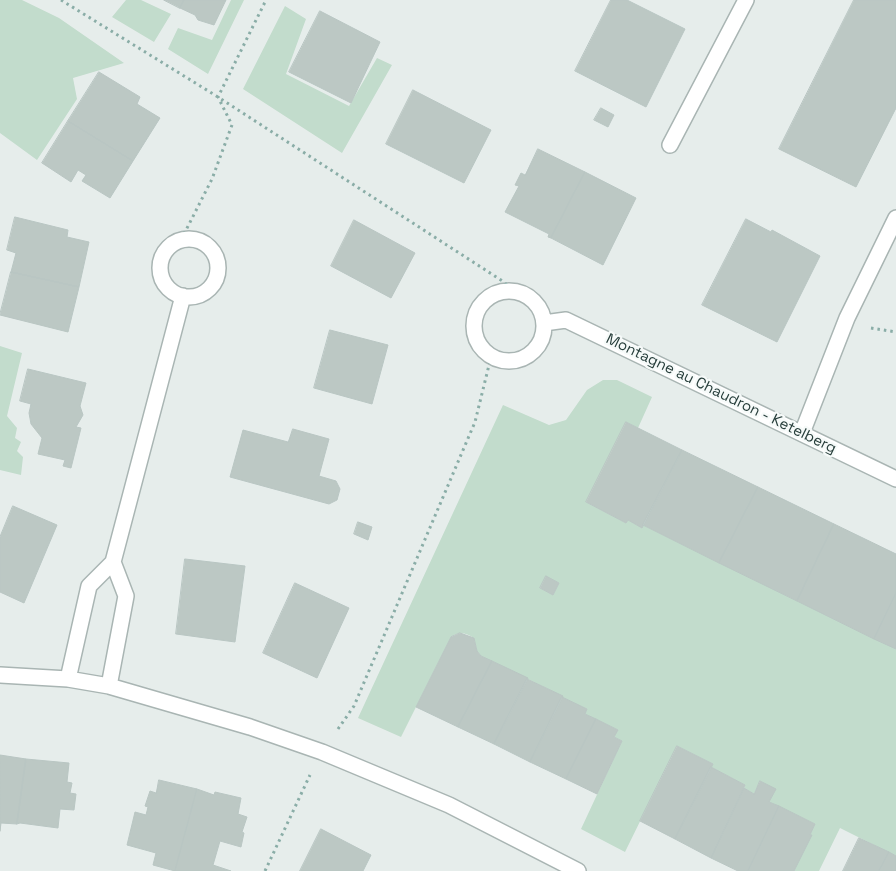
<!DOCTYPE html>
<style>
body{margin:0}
canvas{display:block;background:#e6edeb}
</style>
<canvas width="896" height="871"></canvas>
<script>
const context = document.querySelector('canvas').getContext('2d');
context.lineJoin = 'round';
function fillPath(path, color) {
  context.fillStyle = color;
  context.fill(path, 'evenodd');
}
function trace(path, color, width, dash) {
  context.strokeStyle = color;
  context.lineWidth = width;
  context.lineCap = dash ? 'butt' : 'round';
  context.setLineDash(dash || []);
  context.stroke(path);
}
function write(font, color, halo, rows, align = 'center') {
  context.font = font + ' "Space Grotesk",sans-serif';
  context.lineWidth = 4.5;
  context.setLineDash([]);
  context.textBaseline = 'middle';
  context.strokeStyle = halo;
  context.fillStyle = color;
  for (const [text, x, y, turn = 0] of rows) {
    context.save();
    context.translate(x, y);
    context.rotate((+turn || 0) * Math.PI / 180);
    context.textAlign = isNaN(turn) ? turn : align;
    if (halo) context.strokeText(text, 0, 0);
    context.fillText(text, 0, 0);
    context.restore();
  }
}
fillPath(new Path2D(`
 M 0,0 L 22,0 L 59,18 L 124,63 L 73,78 L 77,99 L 37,160 L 0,133 Z
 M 126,0 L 141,0 L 171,14 L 154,42 L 112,17 Z
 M 231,0 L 244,0 L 208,74 L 168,49 L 178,28 L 212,40 Z
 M 285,6 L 306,19 L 286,74 L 349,106 L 377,58 L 392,65 L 342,153 L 243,89 Z
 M 0,346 L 22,353 L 7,416 L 17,428 L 15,438 L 21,442 L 17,451 L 23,457 L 21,475 L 0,470 Z
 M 603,380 L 617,380 L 652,397 L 638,428 L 626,422 L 586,502 L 626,523 L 628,520 L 642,528 L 643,525 L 896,649 L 896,856 L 840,828 L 819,871 L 794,871 L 815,824 L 769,802 L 775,790 L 760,781 L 754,794 L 744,788 L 745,785 L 711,767 L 713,764 L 677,746 L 625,852 L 581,829 L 622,741 L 614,737 L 618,730 L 585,714 L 587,709 L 562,698 L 562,696 L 481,656 L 477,651 L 474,638 C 466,633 459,631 451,637 L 401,737 L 358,718 L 503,405 L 549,425 L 566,420 L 587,390 ZM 546,577 L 559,583 L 553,595 L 540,588 Z`), '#c2dccc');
const building = new Path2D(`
 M 164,0 L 184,0 L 180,8 Z
 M 184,0 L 226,0 L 214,25 L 198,20 L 195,15 L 180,8 Z
 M 611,0 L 627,0 L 685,29 L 646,107 L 575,71 Z
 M 854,0 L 896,0 L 896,108 L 856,187 L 779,149 Z
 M 320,11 L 380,42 L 351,103 L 289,72 Z
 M 99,72 L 140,97 L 137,104 L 160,118 L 133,161 L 68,121 Z
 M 413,90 L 491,130 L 464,183 L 386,144 Z
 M 601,108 L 614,115 L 608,127 L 594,120 Z
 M 68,121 L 133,161 L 110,198 L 82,181 L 86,175 L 78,170 L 71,182 L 42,163 Z
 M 538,149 L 585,172 L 551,238 L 548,237 L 549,234 L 505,212 L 519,186 L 515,185 L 521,173 L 525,175 Z
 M 585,172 L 636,198 L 603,265 L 551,238 Z
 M 15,217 L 68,230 L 67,237 L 89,242 L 79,287 L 11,272 L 16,253 L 7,250 Z
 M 746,219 L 771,232 L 772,230 L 820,256 L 777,342 L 702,305 Z
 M 354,220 L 415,253 L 391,298 L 331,266 Z
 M 11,272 L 79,287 L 68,332 L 0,315 Z
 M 330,330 L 388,345 L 372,404 L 314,388 Z
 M 28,369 L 86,383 L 80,406 L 83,415 L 76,427 L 81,428 L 71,468 L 63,466 L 65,460 L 38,454 L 42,438 L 31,424 L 29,413 L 31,404 L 20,401 Z
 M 626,422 L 682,450 L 642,528 L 628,520 L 626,523 L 586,502 Z
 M 293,429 L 329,439 L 319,476 L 336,481 L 340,489 L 337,500 L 329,504 L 230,477 L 243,430 L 288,442 Z
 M 682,450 L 758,487 L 719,563 L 643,525 Z
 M 758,487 L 834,524 L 797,601 L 719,563 Z
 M 13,506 L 57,525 L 24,603 L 0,592 L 0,537 Z
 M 358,522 L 372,527 L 368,540 L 354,534 Z
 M 834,524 L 896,554 L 896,593 L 874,639 L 797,601 Z
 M 185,559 L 245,566 L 235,642 L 176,634 Z
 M 546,576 L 559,583 L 553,595 L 540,588 Z
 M 295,583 L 349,608 L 317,678 L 263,653 Z
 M 896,593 L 896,649 L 874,639 Z
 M 460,633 L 474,638 L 477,651 L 481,656 L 492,661 L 458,727 L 416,707 L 451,637 Z
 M 492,661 L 528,678 L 494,744 L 458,727 Z
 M 527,679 L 563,696 L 530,762 L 494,744 Z
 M 562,697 L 587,709 L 585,714 L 596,719 L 566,779 L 530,762 Z
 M 596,719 L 618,730 L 614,737 L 622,741 L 597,794 L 566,779 Z
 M 677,746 L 713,764 L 675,839 L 640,821 Z
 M 0,755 L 26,759 L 17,824 L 1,823 L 0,831 Z
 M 26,759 L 69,763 L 67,782 L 72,783 L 70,793 L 76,794 L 74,810 L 60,809 L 58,828 L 20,823 L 17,824 Z
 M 711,767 L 745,785 L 711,858 L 675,839 Z
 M 159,780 L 197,789 L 175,871 L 153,865 L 156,853 L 127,845 L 135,812 L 146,815 L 148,807 L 145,806 L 150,791 L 156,793 Z
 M 760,781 L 776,789 L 769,802 L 779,806 L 748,871 L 738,871 L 711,858 L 744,788 L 754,794 Z
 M 197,789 L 214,795 L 215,792 L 241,798 L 238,814 L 247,817 L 242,832 L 244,833 L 241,847 L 220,841 L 213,865 L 231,871 L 175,871 Z
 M 779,806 L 815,824 L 810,835 L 812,835 L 794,871 L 748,871 Z
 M 321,829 L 371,855 L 363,871 L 300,871 Z
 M 859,838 L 889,852 L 879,871 L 843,871 Z
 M 889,852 L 896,856 L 896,871 L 879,871 Z`);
fillPath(building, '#bcc8c4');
trace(building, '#b9c6c3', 1);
const lane = new Path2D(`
 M 670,145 L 746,0
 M 802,433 L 847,318 L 896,218`);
const street = new Path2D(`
 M160 268a29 29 0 1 1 58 0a29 29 0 1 1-58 0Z
 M474 326a35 35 0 1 1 70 0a35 35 0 1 1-70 0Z
 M 544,323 L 566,320 L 896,479
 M 0,675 L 68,679 L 109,686 L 250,727 L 322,752 L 449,805 L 578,871
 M 68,679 L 89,586 L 113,562 L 183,296
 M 109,686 L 126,596 L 113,562`);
trace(lane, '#a9b5b3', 18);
trace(street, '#a9b5b3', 18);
trace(new Path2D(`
 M 61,0 L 218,97 L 504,282 L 513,291
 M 181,240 L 212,179 L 232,125 L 218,97 L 266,0
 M 871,328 L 896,332
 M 338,729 L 354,706 L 475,422 L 491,357
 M 265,871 L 310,775`), '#8aada7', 3, [2.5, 4]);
trace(lane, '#fff', 15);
trace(street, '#fff', 15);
write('15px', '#273e3b', '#f6faf9', [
 ["Montagne au Chaudron - Ketelberg",721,394,26]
]);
</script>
